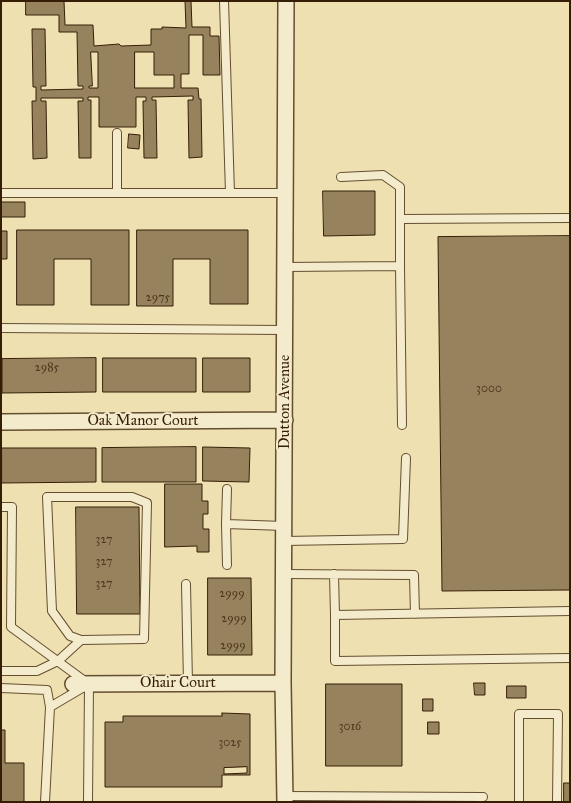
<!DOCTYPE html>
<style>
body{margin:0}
#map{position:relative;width:571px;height:803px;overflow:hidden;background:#eee0b0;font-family:"IM FELL Great Primer",serif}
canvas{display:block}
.frame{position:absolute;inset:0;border:2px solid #361e06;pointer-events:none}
</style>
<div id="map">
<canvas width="571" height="803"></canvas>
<div class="frame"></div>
</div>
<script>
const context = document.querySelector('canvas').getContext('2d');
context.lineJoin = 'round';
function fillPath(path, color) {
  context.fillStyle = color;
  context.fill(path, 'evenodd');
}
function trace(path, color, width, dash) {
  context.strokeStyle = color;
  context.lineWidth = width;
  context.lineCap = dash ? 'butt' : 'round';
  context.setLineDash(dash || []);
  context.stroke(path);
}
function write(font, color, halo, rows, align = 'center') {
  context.font = font + ' "IM FELL Great Primer",serif';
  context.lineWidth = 4;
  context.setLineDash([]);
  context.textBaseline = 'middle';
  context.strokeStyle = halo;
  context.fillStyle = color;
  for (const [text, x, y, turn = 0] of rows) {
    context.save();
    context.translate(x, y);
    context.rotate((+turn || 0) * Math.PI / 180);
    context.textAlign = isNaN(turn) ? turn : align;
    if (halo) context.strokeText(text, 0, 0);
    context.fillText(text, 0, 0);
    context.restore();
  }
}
const building = new Path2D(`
 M 26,1 L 64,1 L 65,25 L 93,25 L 94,46 L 119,44 L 121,46 L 151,45 L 151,29 L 162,29 L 162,27 L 186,28 L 185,1 L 191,1 L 192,27 L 210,27 L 210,36 L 219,36 L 220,75 L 203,75 L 203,35 L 189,35 L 189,74 L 181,74 L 181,88 L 198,88 L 199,99 L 201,99 L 202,157 L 189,158 L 188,100 L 193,100 L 193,96 L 152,97 L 152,100 L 156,100 L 157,158 L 144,158 L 143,101 L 146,101 L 146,97 L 136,97 L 136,127 L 99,127 L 99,97 L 88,97 L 88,100 L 91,100 L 91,158 L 79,158 L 78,101 L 83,101 L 83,98 L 41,98 L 41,101 L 46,101 L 47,158 L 33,159 L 32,101 L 36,101 L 36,87 L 33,87 L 32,29 L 45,29 L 46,86 L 41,86 L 41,90 L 83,89 L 83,86 L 78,86 L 77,32 L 59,32 L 59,15 L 26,15 ZM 91,52 L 98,52 L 98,88 L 89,88 L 89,86 L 92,86 ZM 135,52 L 154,52 L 154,75 L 174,75 L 174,88 L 135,88 Z
 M 129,134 L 140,135 L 139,149 L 128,148 Z
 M 323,191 L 375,191 L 375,235 L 324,236 Z
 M 1,202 L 25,202 L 25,217 L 1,217 Z
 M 17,230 L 129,230 L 129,305 L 91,305 L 91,259 L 54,259 L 54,305 L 17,305 Z
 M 137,230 L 248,230 L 248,304 L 210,304 L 210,259 L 173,259 L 173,306 L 137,306 Z
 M 1,231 L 7,231 L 7,259 L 1,259 Z
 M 570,236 L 570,590 L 442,591 L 438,237 Z
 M 96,358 L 96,392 L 2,393 L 2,359 Z
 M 103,358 L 196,358 L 196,392 L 103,392 Z
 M 203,358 L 250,358 L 250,392 L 203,392 Z
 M 196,447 L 196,482 L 102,482 L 102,448 Z
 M 203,447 L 250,448 L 249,482 L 203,481 Z
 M 2,448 L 96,448 L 96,482 L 2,483 Z
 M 165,484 L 202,484 L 202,501 L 208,501 L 208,514 L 203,514 L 203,529 L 209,529 L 209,552 L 197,552 L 197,546 L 165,547 Z
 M 76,507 L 139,507 L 140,614 L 77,614 Z
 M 208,578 L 251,578 L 252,655 L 208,655 Z
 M 474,683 L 485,683 L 485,695 L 475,695 Z
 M 326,684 L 402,684 L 402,766 L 326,766 Z
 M 507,686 L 526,686 L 526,698 L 507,698 Z
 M 423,699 L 433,699 L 433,711 L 423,711 Z
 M 222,713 L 250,714 L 250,775 L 222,775 L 222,787 L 105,787 L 105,722 L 123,722 L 123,716 L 222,716 ZM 247,767 L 247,773 L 224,774 L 224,768 Z
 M 428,722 L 439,722 L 439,734 L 428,734 Z
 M 1,730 L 5,730 L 5,763 L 24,763 L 24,802 L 1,802 Z
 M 564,783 L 570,783 L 570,802 L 564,802 Z`);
fillPath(building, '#96835e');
trace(building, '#361e06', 1);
const lane = new Path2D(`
 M 224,1 L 230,193
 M 341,177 L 383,175 L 400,187 L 400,219
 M 1,193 L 286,193
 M 117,193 L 117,133
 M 400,266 L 400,219 L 570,218
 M 285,267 L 400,266 L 402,425
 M 1,328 L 285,330
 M 1,507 L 12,507 L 11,627 L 86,682
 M 226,524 L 227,489
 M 284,541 L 403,539 L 406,458
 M 227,565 L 226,524 L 284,526
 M 284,574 L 414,575 L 415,614
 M 334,574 L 335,615
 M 186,584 L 188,683
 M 570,611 L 335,615 L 335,661 L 570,658
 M 1,671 L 37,671 L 58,661 L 81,640 L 144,639 L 147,503 L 132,497 L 47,497 L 52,611 L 70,636 L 81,640
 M 1,688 L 47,690 L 50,707
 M 285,796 L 483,797
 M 45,802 L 50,707 L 89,684 L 88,802
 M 519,802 L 519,714 L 558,714 L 557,802`);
const street = new Path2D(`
 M 1,422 L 285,420
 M 73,684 L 283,683
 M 285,802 L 283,683 L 286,1`);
trace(lane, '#644e30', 10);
trace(street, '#644e30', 18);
trace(lane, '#f4ebcc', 8);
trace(street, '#f4ebcc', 15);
write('12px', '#4e371c', null, [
 ["2975",158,298],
 ["2985",47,368],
 ["3000",489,389],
 ["327",104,540],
 ["327",104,562],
 ["327",104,584],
 ["2999",232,594],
 ["2999",234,619],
 ["2999",233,646],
 ["3016",350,727],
 ["3025",230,743]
]);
write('15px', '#361e06', '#f4ebcc', [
 ["Dutton Avenue",285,402,-90],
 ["Oak Manor Court",143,421],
 ["Ohair Court",178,683]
]);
</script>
